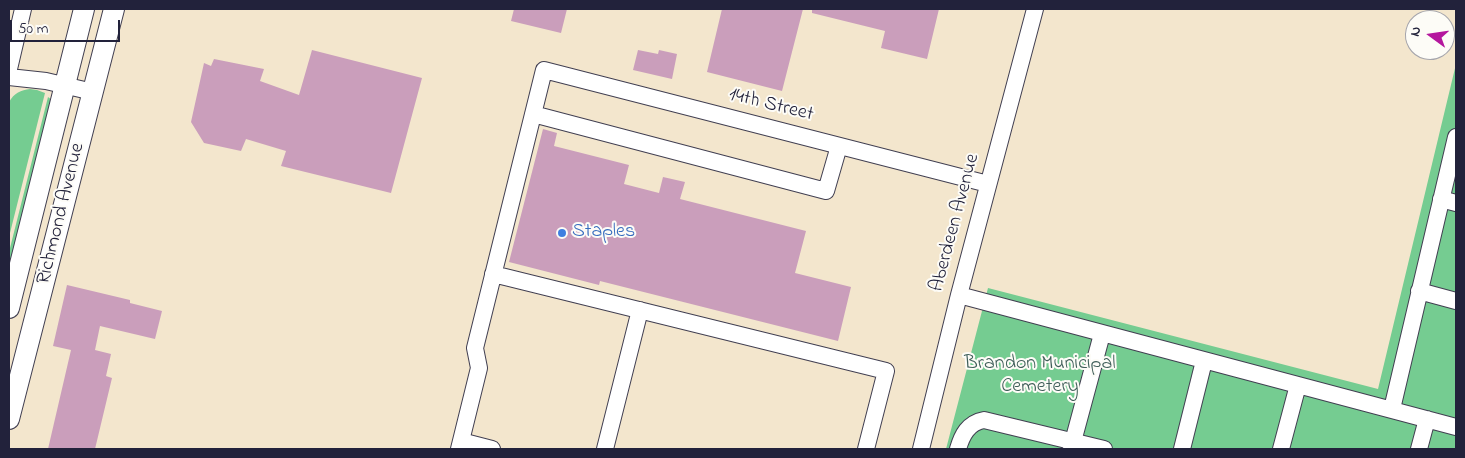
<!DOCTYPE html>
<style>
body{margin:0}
#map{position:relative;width:1465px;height:458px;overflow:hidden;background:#f3e6cd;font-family:"Indie Flower",sans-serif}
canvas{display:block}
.frame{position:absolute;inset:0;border:10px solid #22223b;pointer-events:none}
.north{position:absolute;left:1405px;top:10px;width:50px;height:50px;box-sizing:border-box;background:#fdfcf7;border:1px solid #a5a5ac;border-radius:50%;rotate:284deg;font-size:14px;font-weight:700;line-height:20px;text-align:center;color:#22223b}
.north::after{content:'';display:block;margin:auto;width:18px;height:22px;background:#b5179e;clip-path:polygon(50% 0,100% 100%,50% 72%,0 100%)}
.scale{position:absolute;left:10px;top:20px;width:110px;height:22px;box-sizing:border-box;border:2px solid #22223b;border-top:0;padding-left:6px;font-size:15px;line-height:18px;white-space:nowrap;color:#22223b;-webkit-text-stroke:4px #fdfcf7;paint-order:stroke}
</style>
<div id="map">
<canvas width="1465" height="458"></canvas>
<div class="frame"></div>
<div class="north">N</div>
<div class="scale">50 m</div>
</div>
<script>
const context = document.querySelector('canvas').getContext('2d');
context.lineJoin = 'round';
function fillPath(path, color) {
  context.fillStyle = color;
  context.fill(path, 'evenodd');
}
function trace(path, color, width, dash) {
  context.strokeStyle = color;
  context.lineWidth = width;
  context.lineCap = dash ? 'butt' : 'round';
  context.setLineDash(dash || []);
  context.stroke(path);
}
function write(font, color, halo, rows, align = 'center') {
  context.font = font + ' "Indie Flower",sans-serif';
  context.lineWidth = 4;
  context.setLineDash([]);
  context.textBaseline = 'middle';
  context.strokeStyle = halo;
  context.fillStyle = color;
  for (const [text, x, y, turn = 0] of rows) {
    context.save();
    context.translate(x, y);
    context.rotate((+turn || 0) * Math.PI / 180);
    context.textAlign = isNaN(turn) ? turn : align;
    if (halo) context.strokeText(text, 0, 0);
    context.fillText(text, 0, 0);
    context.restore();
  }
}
fillPath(new Path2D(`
 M 1456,64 L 1456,449 L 946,449 L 988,288 L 1378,389 Z
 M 30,89 L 37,90 L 45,93 L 9,237 L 9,102 C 14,93 21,90 30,89 Z
 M 48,97 L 52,100 L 9,271 L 9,252 Z`), '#75cc91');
fillPath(new Path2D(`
 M 514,9 L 567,9 L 561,33 L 511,21 Z
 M 722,9 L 803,9 L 782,91 L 707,72 Z
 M 812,9 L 939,9 L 927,59 L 881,48 L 885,31 L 812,13 Z
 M 312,50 L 422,78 L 391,193 L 281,166 L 286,151 L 246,139 L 241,151 L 204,143 L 191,122 L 204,63 L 211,66 L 214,59 L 264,69 L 260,81 L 299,95 Z
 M 638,50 L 658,54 L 659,50 L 677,54 L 672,79 L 633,70 Z
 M 543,129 L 557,133 L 554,146 L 629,165 L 624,184 L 659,193 L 663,177 L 685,182 L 680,199 L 806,231 L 795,273 L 851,287 L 838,341 L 600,281 L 599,285 L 509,262 Z
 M 67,285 L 130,300 L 130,303 L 162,311 L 155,339 L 100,326 L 95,350 L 111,354 L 106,376 L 112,378 L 95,449 L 48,449 L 71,350 L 53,346 Z`), '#ca9ebb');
const minor = new Path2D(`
 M 9,69 L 23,9
 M 9,77 L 46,81 L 93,92
 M 533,114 L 826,191 L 839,146
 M 1441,199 L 1456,203
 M 493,274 L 886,371 L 866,449
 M 1419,291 L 1456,301
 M 959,295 L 1456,427
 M 1392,409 L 1456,137
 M 461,441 L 492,449
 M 459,449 L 479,368 L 475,348 L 544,70 L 988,184
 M 605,449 L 640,310
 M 921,449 L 959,295 L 1035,9
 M 958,449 C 962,435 968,423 984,420 L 1104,449
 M 1071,449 L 1102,334
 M 1182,449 L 1204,361
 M 1281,449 L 1298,385
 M 1419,449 L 1427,419`);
const major = new Path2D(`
 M 9,308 L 84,9
 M 9,419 L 114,9`);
trace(minor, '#413f51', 18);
trace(major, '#413f51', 22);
trace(minor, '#fff', 16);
trace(major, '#fff', 20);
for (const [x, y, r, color] of [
 [562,233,5,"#3f7fe0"]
]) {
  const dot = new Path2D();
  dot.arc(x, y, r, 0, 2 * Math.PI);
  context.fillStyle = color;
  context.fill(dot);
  trace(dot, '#fdfcf7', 2);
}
write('20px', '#22223b', '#fdfcf7', [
 ["14th Street",771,106,14],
 ["Richmond Avenue",62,214,-76],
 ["Aberdeen Avenue",956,223,-75]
]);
write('20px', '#366cbe', '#fdfcf7', [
 ["Staples",572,233]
], 'left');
write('20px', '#3f5e59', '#fdfcf7', [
 ["Brandon Municipal",1040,365],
 ["Cemetery",1040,388]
]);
</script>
